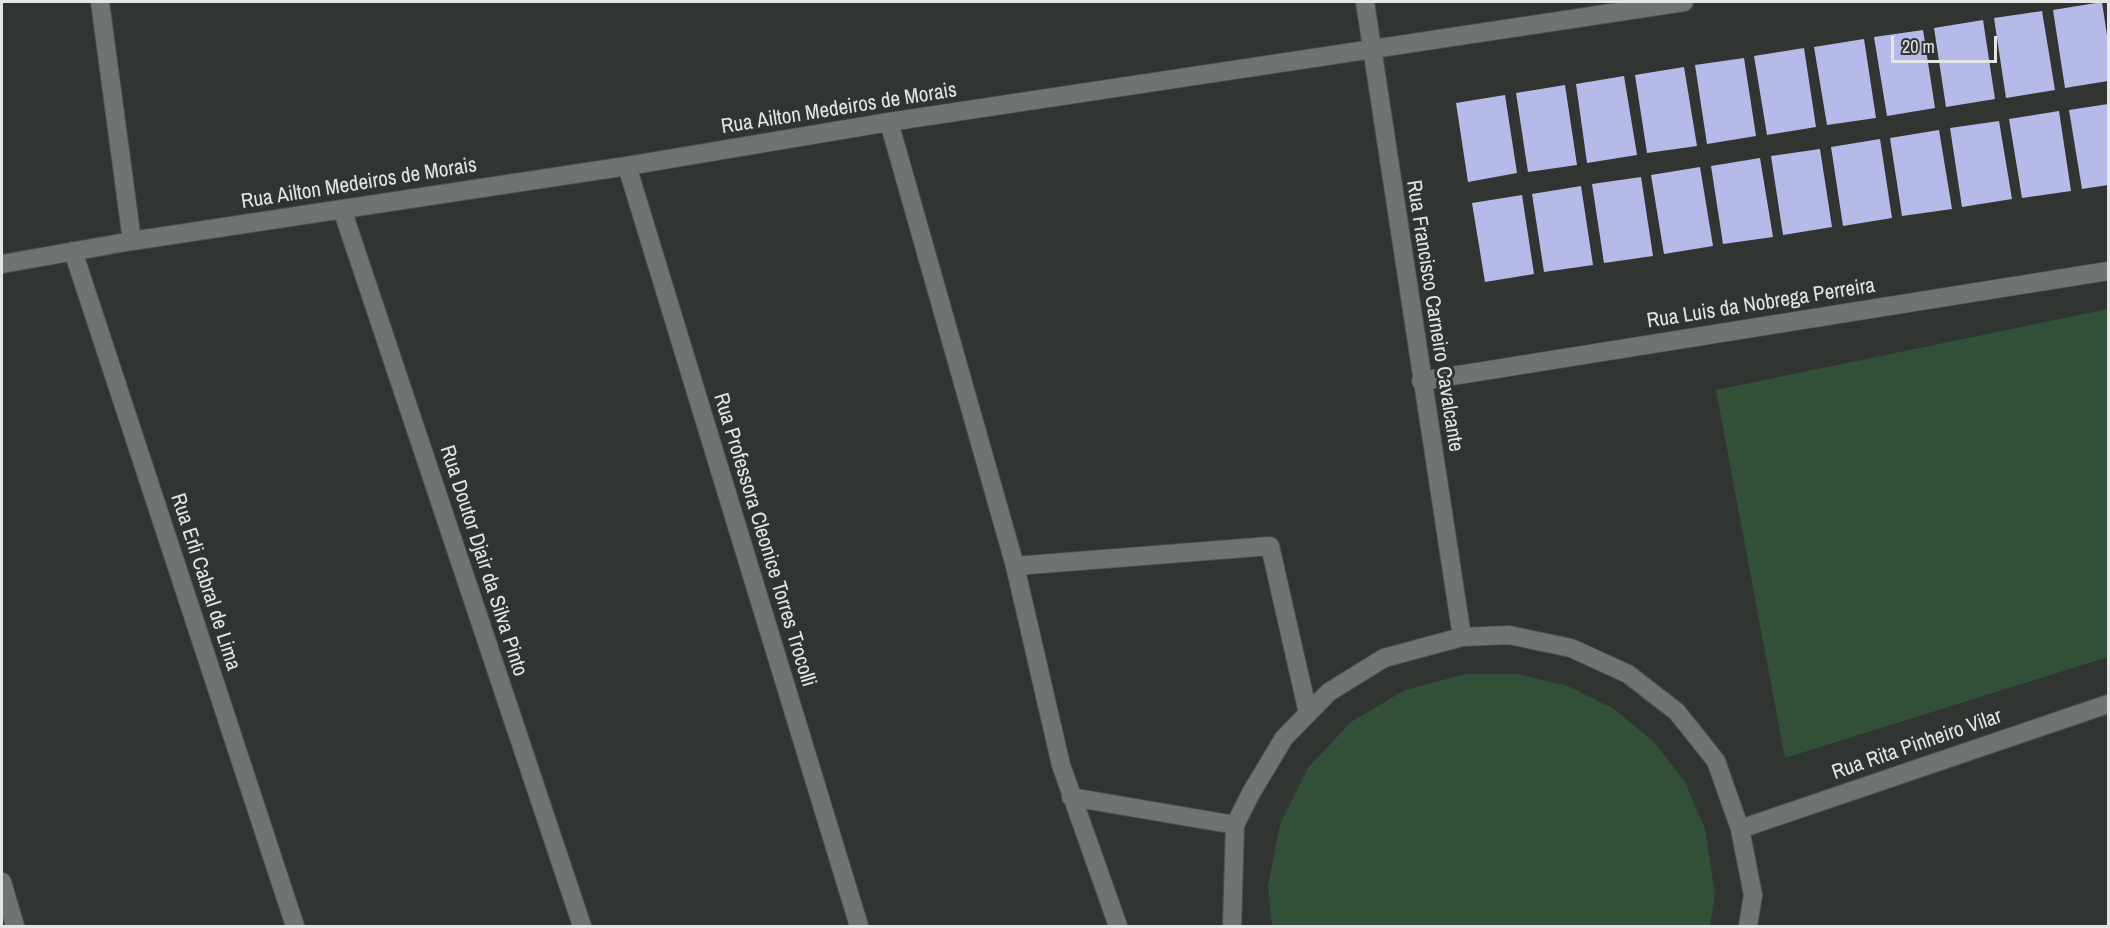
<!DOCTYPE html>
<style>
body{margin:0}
#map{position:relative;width:2110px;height:928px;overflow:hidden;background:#313532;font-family:"Archivo Narrow",sans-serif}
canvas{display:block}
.frame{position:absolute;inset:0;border:3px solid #e3e6e4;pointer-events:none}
.scale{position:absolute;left:1891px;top:36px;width:106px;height:27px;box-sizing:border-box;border:3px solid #e3e6e4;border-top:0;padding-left:8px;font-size:18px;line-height:21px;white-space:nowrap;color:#e3e6e4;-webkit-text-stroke:4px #313532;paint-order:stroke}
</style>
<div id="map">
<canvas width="2110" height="928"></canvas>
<div class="frame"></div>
<div class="scale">20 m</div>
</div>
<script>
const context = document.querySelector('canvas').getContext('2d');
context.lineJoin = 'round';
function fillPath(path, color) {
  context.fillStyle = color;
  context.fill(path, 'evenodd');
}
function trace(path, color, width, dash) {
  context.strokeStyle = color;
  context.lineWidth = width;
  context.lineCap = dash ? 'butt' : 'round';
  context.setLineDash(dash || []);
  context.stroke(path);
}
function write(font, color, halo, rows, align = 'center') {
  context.font = font + ' "Archivo Narrow",sans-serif';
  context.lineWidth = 6;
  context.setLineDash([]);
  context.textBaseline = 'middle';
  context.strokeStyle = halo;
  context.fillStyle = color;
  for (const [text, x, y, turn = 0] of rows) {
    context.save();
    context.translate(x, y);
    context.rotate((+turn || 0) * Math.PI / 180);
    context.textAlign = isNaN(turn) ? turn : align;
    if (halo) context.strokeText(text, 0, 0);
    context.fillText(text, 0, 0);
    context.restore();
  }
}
fillPath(new Path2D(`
 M 2108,309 L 2108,657 L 1785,758 L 1716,390 Z
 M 1466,674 L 1518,674 L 1568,686 L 1614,709 L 1654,742 L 1685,782 L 1705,829 L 1715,894 L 1710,926 L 1272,926 L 1268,886 L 1280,824 L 1308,768 L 1351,722 L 1405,690 Z`), '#324f38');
fillPath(new Path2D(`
 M 2102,2 L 2108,42 L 2108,81 L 2065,88 L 2053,10 Z
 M 2042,11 L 2055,90 L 2006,98 L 1994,18 Z
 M 1983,20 L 1995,99 L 1946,107 L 1934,28 Z
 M 1923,30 L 1935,108 L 1887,116 L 1874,37 Z
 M 1864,39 L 1876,118 L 1827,125 L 1814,47 Z
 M 1804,48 L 1816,127 L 1767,135 L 1754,56 Z
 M 1744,58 L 1756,136 L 1707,144 L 1695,65 Z
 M 1684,67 L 1697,146 L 1647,153 L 1635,75 Z
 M 1624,76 L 1637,155 L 1587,163 L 1576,84 Z
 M 1565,85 L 1577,165 L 1528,172 L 1516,93 Z
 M 1505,95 L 1517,173 L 1468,182 L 1456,103 Z
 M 2108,104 L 2108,185 L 2082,189 L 2069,110 Z
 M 2059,111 L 2071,191 L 2022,198 L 2009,119 Z
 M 1999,121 L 2012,199 L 1962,207 L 1950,128 Z
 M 1939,130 L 1952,209 L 1902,216 L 1890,138 Z
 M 1880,139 L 1892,218 L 1843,226 L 1831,147 Z
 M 1820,149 L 1832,227 L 1783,235 L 1771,156 Z
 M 1760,158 L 1773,237 L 1723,244 L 1711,166 Z
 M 1700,167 L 1713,246 L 1664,254 L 1651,175 Z
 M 1641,177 L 1653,256 L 1604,263 L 1592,184 Z
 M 1581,186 L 1593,265 L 1544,272 L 1532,194 Z
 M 1522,195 L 1534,274 L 1485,282 L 1472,203 Z`), '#b6bae9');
const street = new Path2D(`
 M 100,2 L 132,241
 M 1365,2 L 1462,637
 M 889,122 L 1015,566 L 1061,765 L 1118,926
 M 627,166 L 859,926
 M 342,209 L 582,926
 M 73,251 L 295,926
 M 2,264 L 132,241 L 627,166 L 889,122 L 1684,2
 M 1421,381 L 2108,271
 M 1015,566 L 1270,546 L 1308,713
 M 1071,797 L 1235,825
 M 1740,829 L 2108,704
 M 2,882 L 15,926
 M 1232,926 L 1235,825 L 1251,793 L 1284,738 L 1329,692 L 1384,658 L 1462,637 L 1509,635 L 1571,648 L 1628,674 L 1677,712 L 1716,761 L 1740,829 L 1753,895 L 1748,926`);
trace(street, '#4e514f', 20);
trace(street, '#707470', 18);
write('21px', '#e3e6e4', '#313532', [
 ["Rua Ailton Medeiros de Morais",839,109,-9],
 ["Rua Ailton Medeiros de Morais",359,184,-9],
 ["Rua Luis da Nobrega Perreira",1761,304,-9],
 ["Rua Francisco Carneiro Cavalcante",1434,316,81],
 ["Rua Professora Cleonice Torres Trocolli",764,540,73],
 ["Rua Doutor Djair da Silva Pinto",483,561,72],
 ["Rua Erli Cabral de Lima",205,582,72],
 ["Rua Rita Pinheiro Vilar",1917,745,-19]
]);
</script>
